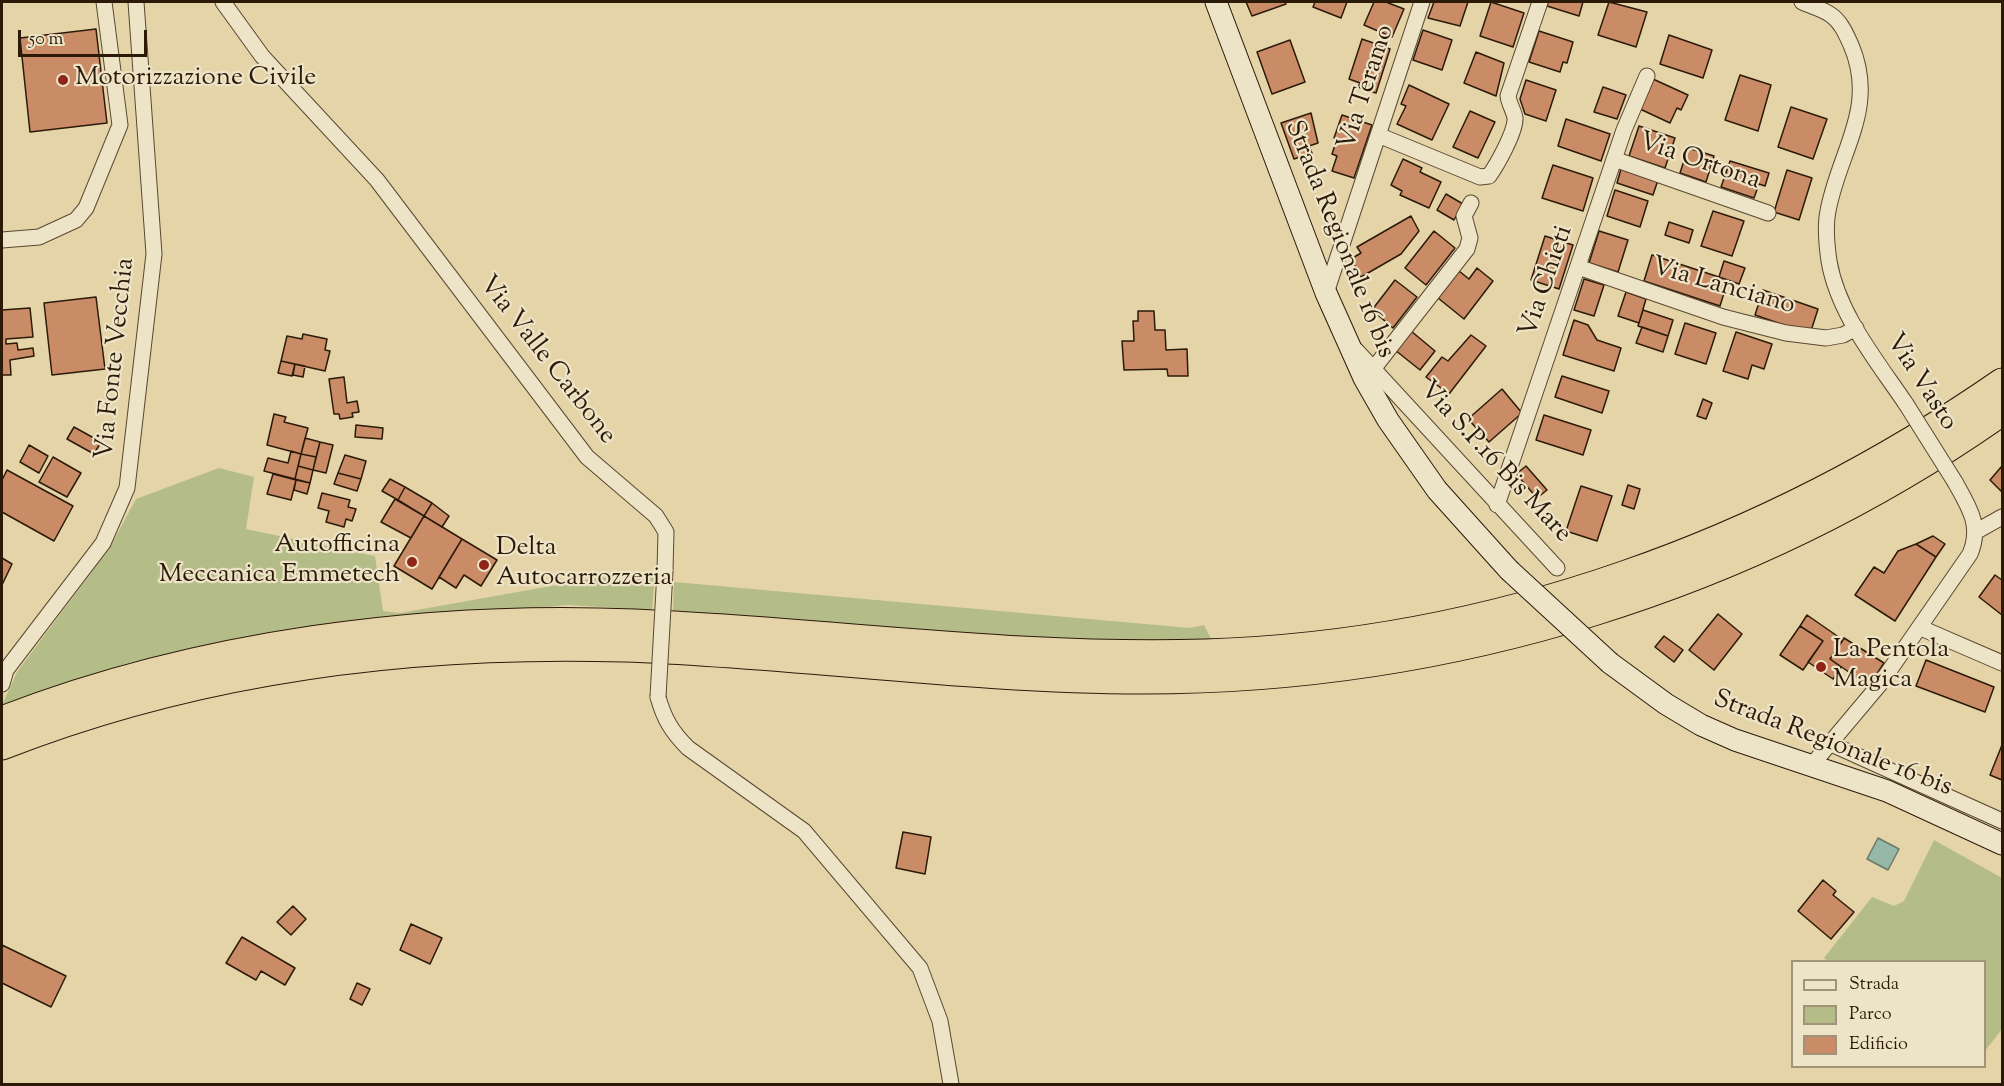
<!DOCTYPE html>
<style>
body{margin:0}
#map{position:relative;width:2004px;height:1086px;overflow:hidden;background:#e4d4a8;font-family:"Sorts Mill Goudy",serif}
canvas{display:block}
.frame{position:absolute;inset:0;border:3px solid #2c1a09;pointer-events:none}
.legend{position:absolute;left:1791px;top:960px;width:195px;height:108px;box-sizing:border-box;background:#ede3c6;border:2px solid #a0937a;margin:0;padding:8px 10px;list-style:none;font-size:18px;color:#2c1a09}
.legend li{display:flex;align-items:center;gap:12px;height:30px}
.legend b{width:30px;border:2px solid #a0937a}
.scale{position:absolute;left:18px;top:30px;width:129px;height:27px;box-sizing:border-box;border:3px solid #2c1a09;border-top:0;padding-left:8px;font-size:18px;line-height:21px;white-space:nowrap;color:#2c1a09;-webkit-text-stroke:4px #ede3c6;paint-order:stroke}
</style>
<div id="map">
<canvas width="2004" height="1086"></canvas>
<div class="frame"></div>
<ul class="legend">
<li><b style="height:8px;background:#ede3c6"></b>Strada</li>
<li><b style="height:16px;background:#b4bd88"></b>Parco</li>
<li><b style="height:16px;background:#ca8c67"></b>Edificio</li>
</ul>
<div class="scale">50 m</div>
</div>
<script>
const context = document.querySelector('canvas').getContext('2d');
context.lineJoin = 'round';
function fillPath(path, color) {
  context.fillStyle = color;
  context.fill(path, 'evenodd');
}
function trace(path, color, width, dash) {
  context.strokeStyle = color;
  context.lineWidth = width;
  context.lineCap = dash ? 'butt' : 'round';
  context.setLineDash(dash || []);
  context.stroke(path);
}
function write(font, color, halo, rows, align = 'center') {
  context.font = font + ' "Sorts Mill Goudy",serif';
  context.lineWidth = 4.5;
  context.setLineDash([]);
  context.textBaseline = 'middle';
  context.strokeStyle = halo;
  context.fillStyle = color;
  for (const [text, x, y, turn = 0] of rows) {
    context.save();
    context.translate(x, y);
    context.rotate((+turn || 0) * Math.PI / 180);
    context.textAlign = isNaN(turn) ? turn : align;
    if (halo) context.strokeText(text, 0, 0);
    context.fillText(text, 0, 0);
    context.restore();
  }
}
fillPath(new Path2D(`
 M 219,468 L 254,477 L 246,529 L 375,556 L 383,611 L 400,613 L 596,578 L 655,575 L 652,610 L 568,605 L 276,632 L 128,663 L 2,705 L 17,672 L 109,549 L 136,499 Z
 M 674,582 L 1190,628 L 1204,625 L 1213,643 L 1020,641 L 673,611 Z
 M 1934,840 L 2002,878 L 2002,1029 L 1985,1051 L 1984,962 L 1829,962 L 1824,958 L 1872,897 L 1894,906 L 1904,901 Z`), '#b4bd88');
const water = new Path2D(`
 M 1878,838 L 1899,849 L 1888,870 L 1867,859 Z`);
fillPath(water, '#95b8a9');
trace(water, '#6b7969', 1.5);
const building = new Path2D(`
 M 1246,2 L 1285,2 L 1286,4 L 1252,16 Z
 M 1315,2 L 1347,2 L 1341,18 L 1313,7 Z
 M 1374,2 L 1386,2 L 1404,9 L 1392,37 L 1364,25 Z
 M 1434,2 L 1468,2 L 1460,26 L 1428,18 Z
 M 1491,2 L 1524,13 L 1513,47 L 1480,36 Z
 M 1548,2 L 1583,2 L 1579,16 L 1547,6 Z
 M 1609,2 L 1647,12 L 1636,47 L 1598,35 Z
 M 96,29 L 107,123 L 30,132 L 20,38 Z
 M 1423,30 L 1452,40 L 1442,70 L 1413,60 Z
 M 1539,31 L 1573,42 L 1567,63 L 1563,62 L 1560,72 L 1529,62 Z
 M 1669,35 L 1712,50 L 1703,78 L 1660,64 Z
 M 1362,39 L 1390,49 L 1376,93 L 1358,87 L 1360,83 L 1349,79 Z
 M 1290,40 L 1305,82 L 1272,94 L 1257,52 Z
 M 1476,52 L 1504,63 L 1496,96 L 1464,83 Z
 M 1740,75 L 1771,85 L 1758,131 L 1725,120 Z
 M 1653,79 L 1688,95 L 1681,110 L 1677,108 L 1670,123 L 1640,109 Z
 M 1526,80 L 1556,90 L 1546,121 L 1525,114 L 1520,99 Z
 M 1409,85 L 1449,104 L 1432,140 L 1397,124 L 1406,106 L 1401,104 Z
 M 1603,87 L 1626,95 L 1617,119 L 1594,112 Z
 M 1791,107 L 1827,119 L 1813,159 L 1778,147 Z
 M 1470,111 L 1495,122 L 1478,158 L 1453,147 Z
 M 1311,113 L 1318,143 L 1309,146 L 1312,153 L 1294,159 L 1281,123 Z
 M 1342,115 L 1372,125 L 1354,178 L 1332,171 L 1337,156 L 1332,154 L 1337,139 L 1334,138 Z
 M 1566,119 L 1610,134 L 1601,161 L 1558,146 Z
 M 1639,126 L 1675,138 L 1665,168 L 1629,156 Z
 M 1688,148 L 1714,156 L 1706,182 L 1680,173 Z
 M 1403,159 L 1422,168 L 1420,172 L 1441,182 L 1429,208 L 1400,195 L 1402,191 L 1391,185 Z
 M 1730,161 L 1769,173 L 1765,186 L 1759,184 L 1754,198 L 1721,187 Z
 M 1553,165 L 1593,178 L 1583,211 L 1542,198 Z
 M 1621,169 L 1658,180 L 1653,195 L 1617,183 Z
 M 1787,170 L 1812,178 L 1799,220 L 1774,212 Z
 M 1615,190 L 1648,201 L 1640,227 L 1607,216 Z
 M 1446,194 L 1463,204 L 1454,220 L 1437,210 Z
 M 1713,211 L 1744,221 L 1732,256 L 1701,246 Z
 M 1411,216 L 1419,231 L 1401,254 L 1361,277 L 1351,259 L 1361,253 L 1357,247 Z
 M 1669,222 L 1693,230 L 1689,243 L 1665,235 Z
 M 1434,231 L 1455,248 L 1426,285 L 1405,268 Z
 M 1599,231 L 1628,240 L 1618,272 L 1589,263 Z
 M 1545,236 L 1573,245 L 1559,289 L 1531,280 Z
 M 1652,255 L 1728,280 L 1720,306 L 1644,281 Z
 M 1724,261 L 1745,268 L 1739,284 L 1719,277 Z
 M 1477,268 L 1493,281 L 1464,319 L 1438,298 L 1459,271 L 1469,279 Z
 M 1584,279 L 1604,285 L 1594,316 L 1574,310 Z
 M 1395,280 L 1417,297 L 1393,328 L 1372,310 Z
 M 1763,290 L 1818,309 L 1810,334 L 1755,315 Z
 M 1626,292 L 1646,299 L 1639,323 L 1618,316 Z
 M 96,297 L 105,369 L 52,375 L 44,303 Z
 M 30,308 L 33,337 L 6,339 L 6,344 L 17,343 L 18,350 L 33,348 L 34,356 L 10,360 L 11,375 L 2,375 L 2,310 Z
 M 1643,310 L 1673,320 L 1668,336 L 1638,326 Z
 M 1138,311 L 1154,311 L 1155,330 L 1165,330 L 1166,350 L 1187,349 L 1188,376 L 1168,376 L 1167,369 L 1124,370 L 1122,341 L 1134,341 L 1133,321 L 1138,321 Z
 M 1574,320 L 1588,325 L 1597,340 L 1621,348 L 1614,371 L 1563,355 Z
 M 1685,323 L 1716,333 L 1706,364 L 1675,354 Z
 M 1642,327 L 1668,336 L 1663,352 L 1636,343 Z
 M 1411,331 L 1435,351 L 1420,370 L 1395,350 Z
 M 1736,332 L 1772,344 L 1764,369 L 1752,365 L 1748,379 L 1723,371 Z
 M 303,334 L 327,339 L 325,350 L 330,351 L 325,371 L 281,361 L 287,336 L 302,339 Z
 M 1471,335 L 1486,346 L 1449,394 L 1426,377 L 1442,357 L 1448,361 Z
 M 281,361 L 295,364 L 292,376 L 278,373 Z
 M 295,364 L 305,366 L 303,377 L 293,375 Z
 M 1562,376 L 1609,391 L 1602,413 L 1555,397 Z
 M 344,377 L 347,403 L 357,401 L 359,412 L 352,413 L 353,417 L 340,419 L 339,414 L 334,414 L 329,379 Z
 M 1502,389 L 1522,413 L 1489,442 L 1468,419 Z
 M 1703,399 L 1712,403 L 1706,419 L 1697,416 Z
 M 274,414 L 286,417 L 284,422 L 308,428 L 301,454 L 267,445 Z
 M 1544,415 L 1591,430 L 1583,455 L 1536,440 Z
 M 356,425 L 383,428 L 382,439 L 355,437 Z
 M 74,427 L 101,442 L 94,454 L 67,439 Z
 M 305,438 L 320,442 L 316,457 L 301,454 Z
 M 320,442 L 333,445 L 326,473 L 313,470 Z
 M 29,445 L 48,456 L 39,473 L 20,462 Z
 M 291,451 L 301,454 L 295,479 L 264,471 L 268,458 L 288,463 Z
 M 301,454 L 316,457 L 313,470 L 298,466 Z
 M 345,455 L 366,461 L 361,479 L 338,473 Z
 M 53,457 L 81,473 L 67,497 L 39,482 Z
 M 298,466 L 313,470 L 310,483 L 295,479 Z
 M 1526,466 L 1547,490 L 1537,498 L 1516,474 Z
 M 2002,466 L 2002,492 L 1990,480 Z
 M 7,470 L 73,506 L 54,541 L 2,512 L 2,480 Z
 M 338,473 L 361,479 L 357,491 L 334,484 Z
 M 273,474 L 296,480 L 291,500 L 267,494 Z
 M 390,479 L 405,487 L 398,500 L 382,491 Z
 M 296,480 L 310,483 L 307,494 L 294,490 Z
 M 1628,485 L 1640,489 L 1634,509 L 1622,505 Z
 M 1581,486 L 1612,496 L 1597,541 L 1566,531 Z
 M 405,487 L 432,503 L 424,516 L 398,500 Z
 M 322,493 L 350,500 L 348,507 L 356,509 L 352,521 L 346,519 L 344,527 L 326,522 L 329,511 L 318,508 Z
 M 395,499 L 424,516 L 411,538 L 381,522 Z
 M 432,503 L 449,516 L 442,527 L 424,516 Z
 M 424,516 L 462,539 L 432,589 L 394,566 Z
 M 1933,536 L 1945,544 L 1936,557 L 1916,544 Z
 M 462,539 L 497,560 L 481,586 L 464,575 L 456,588 L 439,577 Z
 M 1916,544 L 1936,557 L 1895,621 L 1855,595 L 1874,567 L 1884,573 L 1898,551 Z
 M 2,558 L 12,564 L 2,585 Z
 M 1995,575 L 2002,580 L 2002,615 L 1979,597 Z
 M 1718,614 L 1742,634 L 1714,670 L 1689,650 Z
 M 1807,615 L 1843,640 L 1830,659 L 1841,667 L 1833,679 L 1808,662 L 1823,641 L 1800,626 Z
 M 1800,626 L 1823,641 L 1803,670 L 1780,655 Z
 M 1664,636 L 1683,650 L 1674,662 L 1655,647 Z
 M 1844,638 L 1884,663 L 1869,686 L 1830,659 Z
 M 1926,660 L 1994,687 L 1985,712 L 1916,686 Z
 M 2002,745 L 2002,780 L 1990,775 Z
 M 903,832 L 931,837 L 925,874 L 896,868 Z
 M 1823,880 L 1836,891 L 1833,895 L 1854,912 L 1831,939 L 1798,911 Z
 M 293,906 L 306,919 L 291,935 L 277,922 Z
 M 411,924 L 442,938 L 430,964 L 400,950 Z
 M 242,937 L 295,968 L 285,985 L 261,971 L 256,980 L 226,963 Z
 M 2,945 L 66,976 L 51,1007 L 2,983 Z
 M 357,983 L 370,989 L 362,1005 L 350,999 Z`);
fillPath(building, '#ca8c67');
trace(building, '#2c1a09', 1.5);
const street = new Path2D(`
 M 223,2 L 262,56 L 377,180 L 587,457 L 656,516 L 666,532 L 665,571
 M 1802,2 C 1811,6 1823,9 1831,15 C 1841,22 1846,34 1851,45 C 1878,108 1839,151 1828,211 C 1825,225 1827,247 1829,261 C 1838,314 1877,361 1906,404
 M 1378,135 L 1480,177 L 1489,176 C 1497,165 1516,131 1515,118 C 1514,111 1509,104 1508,96 L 1540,2
 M 1614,159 L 1768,213
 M 2,240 L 39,237 L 76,220 L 86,208 L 120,125 L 104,2
 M 1578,267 L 1723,317 L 1786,333 L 1826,338 L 1843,335 L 1856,328
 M 1326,293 L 1422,2
 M 1356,350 L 1557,568
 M 1374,368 L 1467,249 L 1470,238 L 1464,216 L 1471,203
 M 1497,505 L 1624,130 L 1647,76
 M 1977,531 L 2002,517
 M 1921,628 L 2002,663
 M 2,684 L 6,670 L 103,543 L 127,488 L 154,254 L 136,2
 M 658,697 C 664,719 672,732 688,748 L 804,831 L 920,968 L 940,1021 L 951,1084
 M 1829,743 L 2002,821
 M 1811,766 L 1880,684 L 1970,554 C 1982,526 1969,507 1955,482`);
const secondary = new Path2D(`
 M 1216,2 L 1326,293 L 1364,378 L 1388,420 L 1437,490 L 1509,570
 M 1610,663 L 1666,704 L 1701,725 L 1735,740 L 1887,791 L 2002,844`);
const highway = new Path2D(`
 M 2,720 C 198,644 425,614 635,623 C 826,631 1015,659 1206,653 C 1493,644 1768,544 2002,382
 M 2,746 C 198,669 413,642 624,648 C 797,654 969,680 1143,680 C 1449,680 1752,588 2002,412`);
trace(street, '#5a4831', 17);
trace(secondary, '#2c1a09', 23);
trace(highway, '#2c1a09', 29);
trace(street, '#ede3c6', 15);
trace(secondary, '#ede3c6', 21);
trace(highway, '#e4d4a8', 27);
const streetBridge = new Path2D(`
 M 1906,404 L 1955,482
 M 658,697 L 665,571`);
const secondaryBridge = new Path2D(`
 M 1509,570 L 1610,663`);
trace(streetBridge, '#5a4831', 17, []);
trace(secondaryBridge, '#2c1a09', 23, []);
trace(streetBridge, '#ede3c6', 15);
trace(secondaryBridge, '#ede3c6', 21);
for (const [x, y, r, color] of [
 [63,80,6,"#8f2418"],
 [412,562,6,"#8f2418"],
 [484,565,6,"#8f2418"],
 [1821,667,6,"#8f2418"]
]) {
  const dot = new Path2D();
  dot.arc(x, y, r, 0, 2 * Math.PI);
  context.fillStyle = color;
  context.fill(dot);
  trace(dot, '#ede3c6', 2);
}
write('26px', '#2c1a09', '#ede3c6', [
 ["Motorizzazione Civile",75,80],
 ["Autofficina",400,547,"right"],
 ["Meccanica Emmetech",400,577,"right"],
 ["Delta",496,550],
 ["Autocarrozzeria",496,580],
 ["La Pentola",1833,652],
 ["Magica",1833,682]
], 'left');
write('26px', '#2c1a09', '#ede3c6', [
 ["Via Teramo",1368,88,-72],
 ["Via Ortona",1699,163,19],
 ["Strada Regionale 16 bis",1338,240,68],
 ["Via Chieti",1548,282,-71],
 ["Via Lanciano",1723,288,16],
 ["Via Fonte Vecchia",117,359,-84],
 ["Via Valle Carbone",546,361,52],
 ["Via Vasto",1920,383,57],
 ["Via S.P.16 Bis Mare",1494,463,47],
 ["Strada Regionale 16 bis",1832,745,21]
]);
</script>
